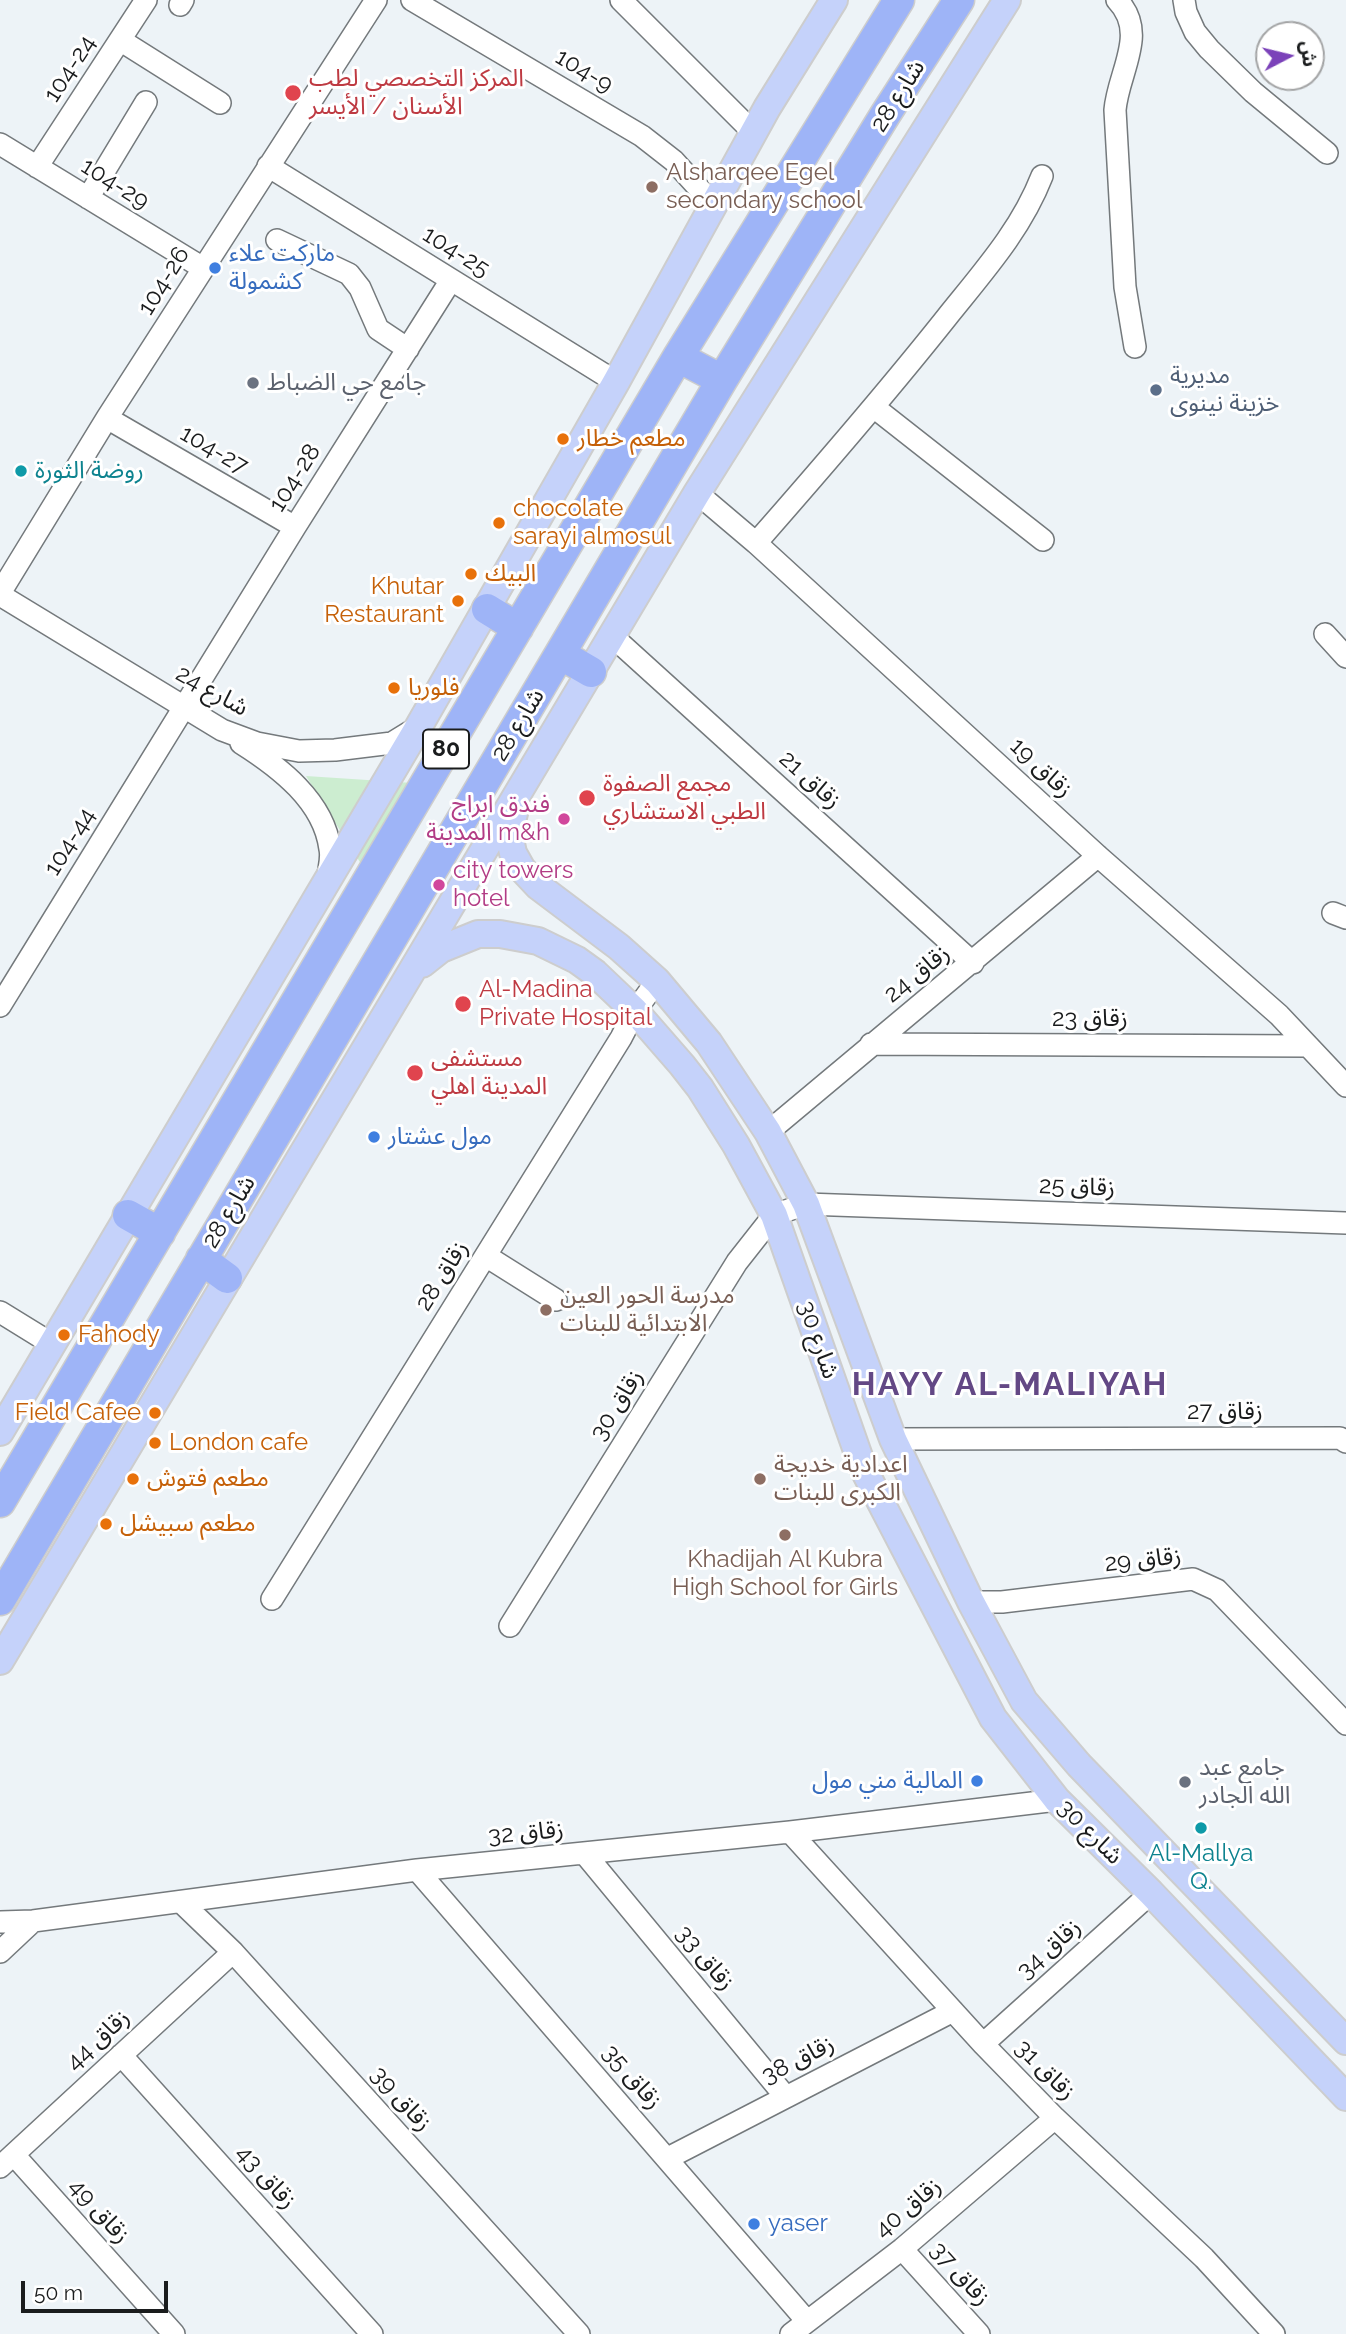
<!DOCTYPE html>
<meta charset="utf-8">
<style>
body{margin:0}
#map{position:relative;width:1346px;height:2334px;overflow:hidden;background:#edf3f7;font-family:Raleway,"Noto Sans Arabic",sans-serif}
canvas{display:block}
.north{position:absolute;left:1255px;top:21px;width:70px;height:70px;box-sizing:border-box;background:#fff;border:2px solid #a3a4a5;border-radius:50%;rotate:83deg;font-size:19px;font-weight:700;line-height:28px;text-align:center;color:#1a1c1d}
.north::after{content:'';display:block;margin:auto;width:24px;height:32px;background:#7b42b9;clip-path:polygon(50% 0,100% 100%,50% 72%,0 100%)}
.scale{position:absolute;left:21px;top:2281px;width:147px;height:32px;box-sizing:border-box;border:4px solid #1a1c1d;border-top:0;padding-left:9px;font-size:21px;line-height:24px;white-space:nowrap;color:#1a1c1d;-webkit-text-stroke:5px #fff;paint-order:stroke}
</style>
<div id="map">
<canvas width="1346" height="2334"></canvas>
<div class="north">ش</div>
<div class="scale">50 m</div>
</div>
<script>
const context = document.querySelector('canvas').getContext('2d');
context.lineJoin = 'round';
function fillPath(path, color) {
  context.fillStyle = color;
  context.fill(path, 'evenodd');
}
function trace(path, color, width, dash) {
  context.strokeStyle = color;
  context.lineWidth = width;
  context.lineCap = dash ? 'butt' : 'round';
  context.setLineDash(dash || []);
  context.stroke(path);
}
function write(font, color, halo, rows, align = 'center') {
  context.font = font + ' Raleway,"Noto Sans Arabic",sans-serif';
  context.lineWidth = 6;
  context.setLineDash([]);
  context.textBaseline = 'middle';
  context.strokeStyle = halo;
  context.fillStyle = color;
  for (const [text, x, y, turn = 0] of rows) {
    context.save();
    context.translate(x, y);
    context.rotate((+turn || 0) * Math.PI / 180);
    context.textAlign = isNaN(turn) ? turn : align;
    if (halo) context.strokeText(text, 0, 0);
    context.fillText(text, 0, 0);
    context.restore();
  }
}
fillPath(new Path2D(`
 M 306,776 L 413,783 L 363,867 Z`), '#ccedd0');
const minor = new Path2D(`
 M 412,0 L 642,136 L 674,161 L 714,205
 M 621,0 L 754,133
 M 1117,0 C 1149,33 1118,72 1115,110 L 1125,287 L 1135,347
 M 1184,0 L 1186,12 L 1195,32 L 1209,49 L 1253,92 L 1327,153
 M 180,5 L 183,0
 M 120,40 L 220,103
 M 0,144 L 203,268
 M 268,166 L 616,382
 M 37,167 L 146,0
 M 88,198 L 146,102
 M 277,240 L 349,274 L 360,288 L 378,329 L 408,349
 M 875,408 L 1043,540
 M 107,418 L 295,527
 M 697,493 L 756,543 L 1098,856 L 1279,1015 L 1346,1086
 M 756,543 C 821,469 885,395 947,317 C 983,272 1021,230 1042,176
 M 0,593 L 107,418 L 376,0
 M 0,595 L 222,730 L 257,743 L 299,751 L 335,750 L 392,743 L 418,727
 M 1325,634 L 1346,657
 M 612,636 L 973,963
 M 241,743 C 279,767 324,801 330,849 C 332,858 329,867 328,876
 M 1333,913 L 1346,918
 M 0,1006 L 295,527 L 451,280
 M 871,1044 L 1308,1046
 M 768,1132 L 1098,856
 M 486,1256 L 556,1300
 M 0,1312 L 52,1344
 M 893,1439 L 1340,1438 L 1346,1442
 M 272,1599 L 621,1038 L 635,1011 L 657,981
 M 971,1602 L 1002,1602 L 1193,1579 L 1217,1590 L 1346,1724
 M 510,1626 L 737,1262 L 774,1215 L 806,1204 L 1346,1223
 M 790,1832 L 983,2044 L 1055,2118 L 1204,2258 L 1274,2334
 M 585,1854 L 785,2096
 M 417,1870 L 806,2320
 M 181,1902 L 233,1952 L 579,2334
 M 0,1922 L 33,1921 L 417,1870 L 790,1832 L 1057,1800
 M 0,1952 L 33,1921
 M 983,2044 L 1151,1893
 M 121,2055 L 372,2334
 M 14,2155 L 174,2334
 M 668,2158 L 953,2011
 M 0,2167 L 233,1952
 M 902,2249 L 979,2334
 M 791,2334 L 902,2249 L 1055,2118`);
const major = new Path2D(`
 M 515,809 L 509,834 L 513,853 L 522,869 L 538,886 L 619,947 L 657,981 L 709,1043 L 768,1132 L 806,1204 L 893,1439 L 971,1602 L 1024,1701 L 1079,1765 L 1346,2041
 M 422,964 L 441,949 L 478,934 L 500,934 L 538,941 L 577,960 L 595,973 L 635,1011 L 682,1065 L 700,1088 L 736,1145 L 774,1215 L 863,1468 L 993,1718 L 1057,1800 L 1151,1893 L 1346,2097
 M 0,1432 L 419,726 L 616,382 L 767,108 L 834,0
 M 0,1661 L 697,493 L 1007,0`);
const highway = new Path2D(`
 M 678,357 L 722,380
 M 487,609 L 518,628
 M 560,654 L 591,672
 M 128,1215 L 160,1233
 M 201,1259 L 227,1278
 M 0,1502 L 678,357 L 899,0
 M 0,1600 L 722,380 L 885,115 L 959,0`);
trace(minor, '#74797c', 24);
trace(major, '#cdcdcd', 30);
trace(highway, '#cdcdcd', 33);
trace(minor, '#fff', 21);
trace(major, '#c5d2fa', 26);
trace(highway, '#9eb4f7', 30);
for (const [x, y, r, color] of [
 [293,93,9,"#e0444e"],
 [652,187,7,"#8d6e63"],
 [215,268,7,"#3f7fe0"],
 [253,383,7,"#6b7280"],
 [1156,390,7,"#5c6f8a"],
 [563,439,7,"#e8710a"],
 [21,471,7,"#0f9aa8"],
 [499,523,7,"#e8710a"],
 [471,574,7,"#e8710a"],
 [458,601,7,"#e8710a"],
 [394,688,7,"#e8710a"],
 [587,798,9,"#e0444e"],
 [564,819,7,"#d1479c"],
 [439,885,7,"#d1479c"],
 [463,1004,9,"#e0444e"],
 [415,1073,9,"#e0444e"],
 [374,1137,7,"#3f7fe0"],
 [546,1310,7,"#8d6e63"],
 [64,1335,7,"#e8710a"],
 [155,1413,7,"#e8710a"],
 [155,1443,7,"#e8710a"],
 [133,1479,7,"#e8710a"],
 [760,1479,7,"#8d6e63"],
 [106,1524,7,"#e8710a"],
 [785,1535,7,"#8d6e63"],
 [977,1781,7,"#3f7fe0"],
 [1185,1782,7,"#6b7280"],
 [1201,1828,7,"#0f9aa8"],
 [754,2224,7,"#3f7fe0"]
]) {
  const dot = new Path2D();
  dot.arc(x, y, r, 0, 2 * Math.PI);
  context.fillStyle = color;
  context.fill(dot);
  trace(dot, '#fff', 2.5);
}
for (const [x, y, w] of [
 [446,749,46]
]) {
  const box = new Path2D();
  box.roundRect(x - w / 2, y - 19.5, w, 39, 5);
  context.fillStyle = '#fff';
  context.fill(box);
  trace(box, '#1a1c1d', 2);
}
write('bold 23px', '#1a1c1d', null, [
 ["80",446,749]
]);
write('24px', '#1a1c1d', '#fff', [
 ["104-24",70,69,-57],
 ["104-9",584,71,31],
 ["شارع 28",898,96,-58],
 ["104-29",115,184,32],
 ["104-25",456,252,32],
 ["104-26",164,281,-58],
 ["104-27",214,450,30],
 ["104-28",295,478,-58],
 ["شارع 24",212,691,29],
 ["شارع 28",518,725,-59],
 ["زقاق 19",1041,768,43],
 ["زقاق 21",810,780,42],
 ["104-44",70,842,-58],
 ["زقاق 24",917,974,-39],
 ["زقاق 23",1090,1019],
 ["زقاق 25",1077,1187,2],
 ["شارع 28",229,1212,-59],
 ["زقاق 28",442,1276,-58],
 ["شارع 30",818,1340,71],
 ["زقاق 30",617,1405,-58],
 ["زقاق 27",1225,1412],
 ["زقاق 29",1143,1560,-6],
 ["شارع 30",1090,1832,45],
 ["زقاق 32",526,1833,-5],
 ["زقاق 34",1049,1949,-42],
 ["زقاق 33",705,1958,50],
 ["زقاق 44",98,2040,-43],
 ["زقاق 38",798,2060,-27],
 ["زقاق 31",1045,2070,45],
 ["زقاق 35",632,2077,49],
 ["زقاق 39",401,2099,48],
 ["زقاق 43",266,2177,48],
 ["زقاق 40",908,2208,-40],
 ["زقاق 49",99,2211,48],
 ["زقاق 37",960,2274,48]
]);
write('24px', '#be3a42', '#fff', [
 ["المركز التخصصي لطب",309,79],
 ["الأسنان / الأيسر",309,107],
 ["مجمع الصفوة",603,784],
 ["الطبي الاستشاري",603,812],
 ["Al-Madina",479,990],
 ["Private Hospital",479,1018],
 ["مستشفى",431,1059],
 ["المدينة اهلي",431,1087]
], 'left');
write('24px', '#785e54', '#fff', [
 ["Alsharqee Egel",666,173],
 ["secondary school",666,201],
 ["مدرسة الحور العين",560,1296],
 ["الابتدائية للبنات",560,1324],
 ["اعدادية خديجة",774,1465],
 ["الكبرى للبنات",774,1493],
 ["Khadijah Al Kubra",785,1560,"center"],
 ["High School for Girls",785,1588,"center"]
], 'left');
write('24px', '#366cbe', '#fff', [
 ["ماركت علاء",229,254],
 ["كشمولة",229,282],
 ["مول عشتار",388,1137],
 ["المالية مني مول",963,1781,"right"],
 ["yaser",768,2224]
], 'left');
write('24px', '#4e5e75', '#fff', [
 ["مديرية",1170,376],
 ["خزينة نينوى",1170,404]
], 'left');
write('24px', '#5b616d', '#fff', [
 ["جامع حي الضباط",267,383],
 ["جامع عبد",1199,1768],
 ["الله الجادر",1199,1796]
], 'left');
write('24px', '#c56008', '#fff', [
 ["مطعم خطار",577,439],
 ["chocolate",513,509],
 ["sarayi almosul",513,537],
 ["البيك",485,574],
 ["Khutar",444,587,"right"],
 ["Restaurant",444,615,"right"],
 ["فلوريا",408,688],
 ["Fahody",78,1335],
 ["Field Cafee",141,1413,"right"],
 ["London cafe",169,1443],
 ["مطعم فتوش",147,1479],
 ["مطعم سبيشل",120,1524]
], 'left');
write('24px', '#0d838f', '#fff', [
 ["روضة الثورة",35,471],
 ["Al-Mallya",1201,1854,"center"],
 ["Q.",1201,1882,"center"]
], 'left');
write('24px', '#b23c85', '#fff', [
 ["فندق ابراج",550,805],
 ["المدينة m&h",550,833],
 ["city towers",453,871,"left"],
 ["hotel",453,899,"left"]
], 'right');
context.letterSpacing = '2px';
write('bold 32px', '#634885', '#fff', [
 ["HAYY AL-MALIYAH",1010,1385]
]);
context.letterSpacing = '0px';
</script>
